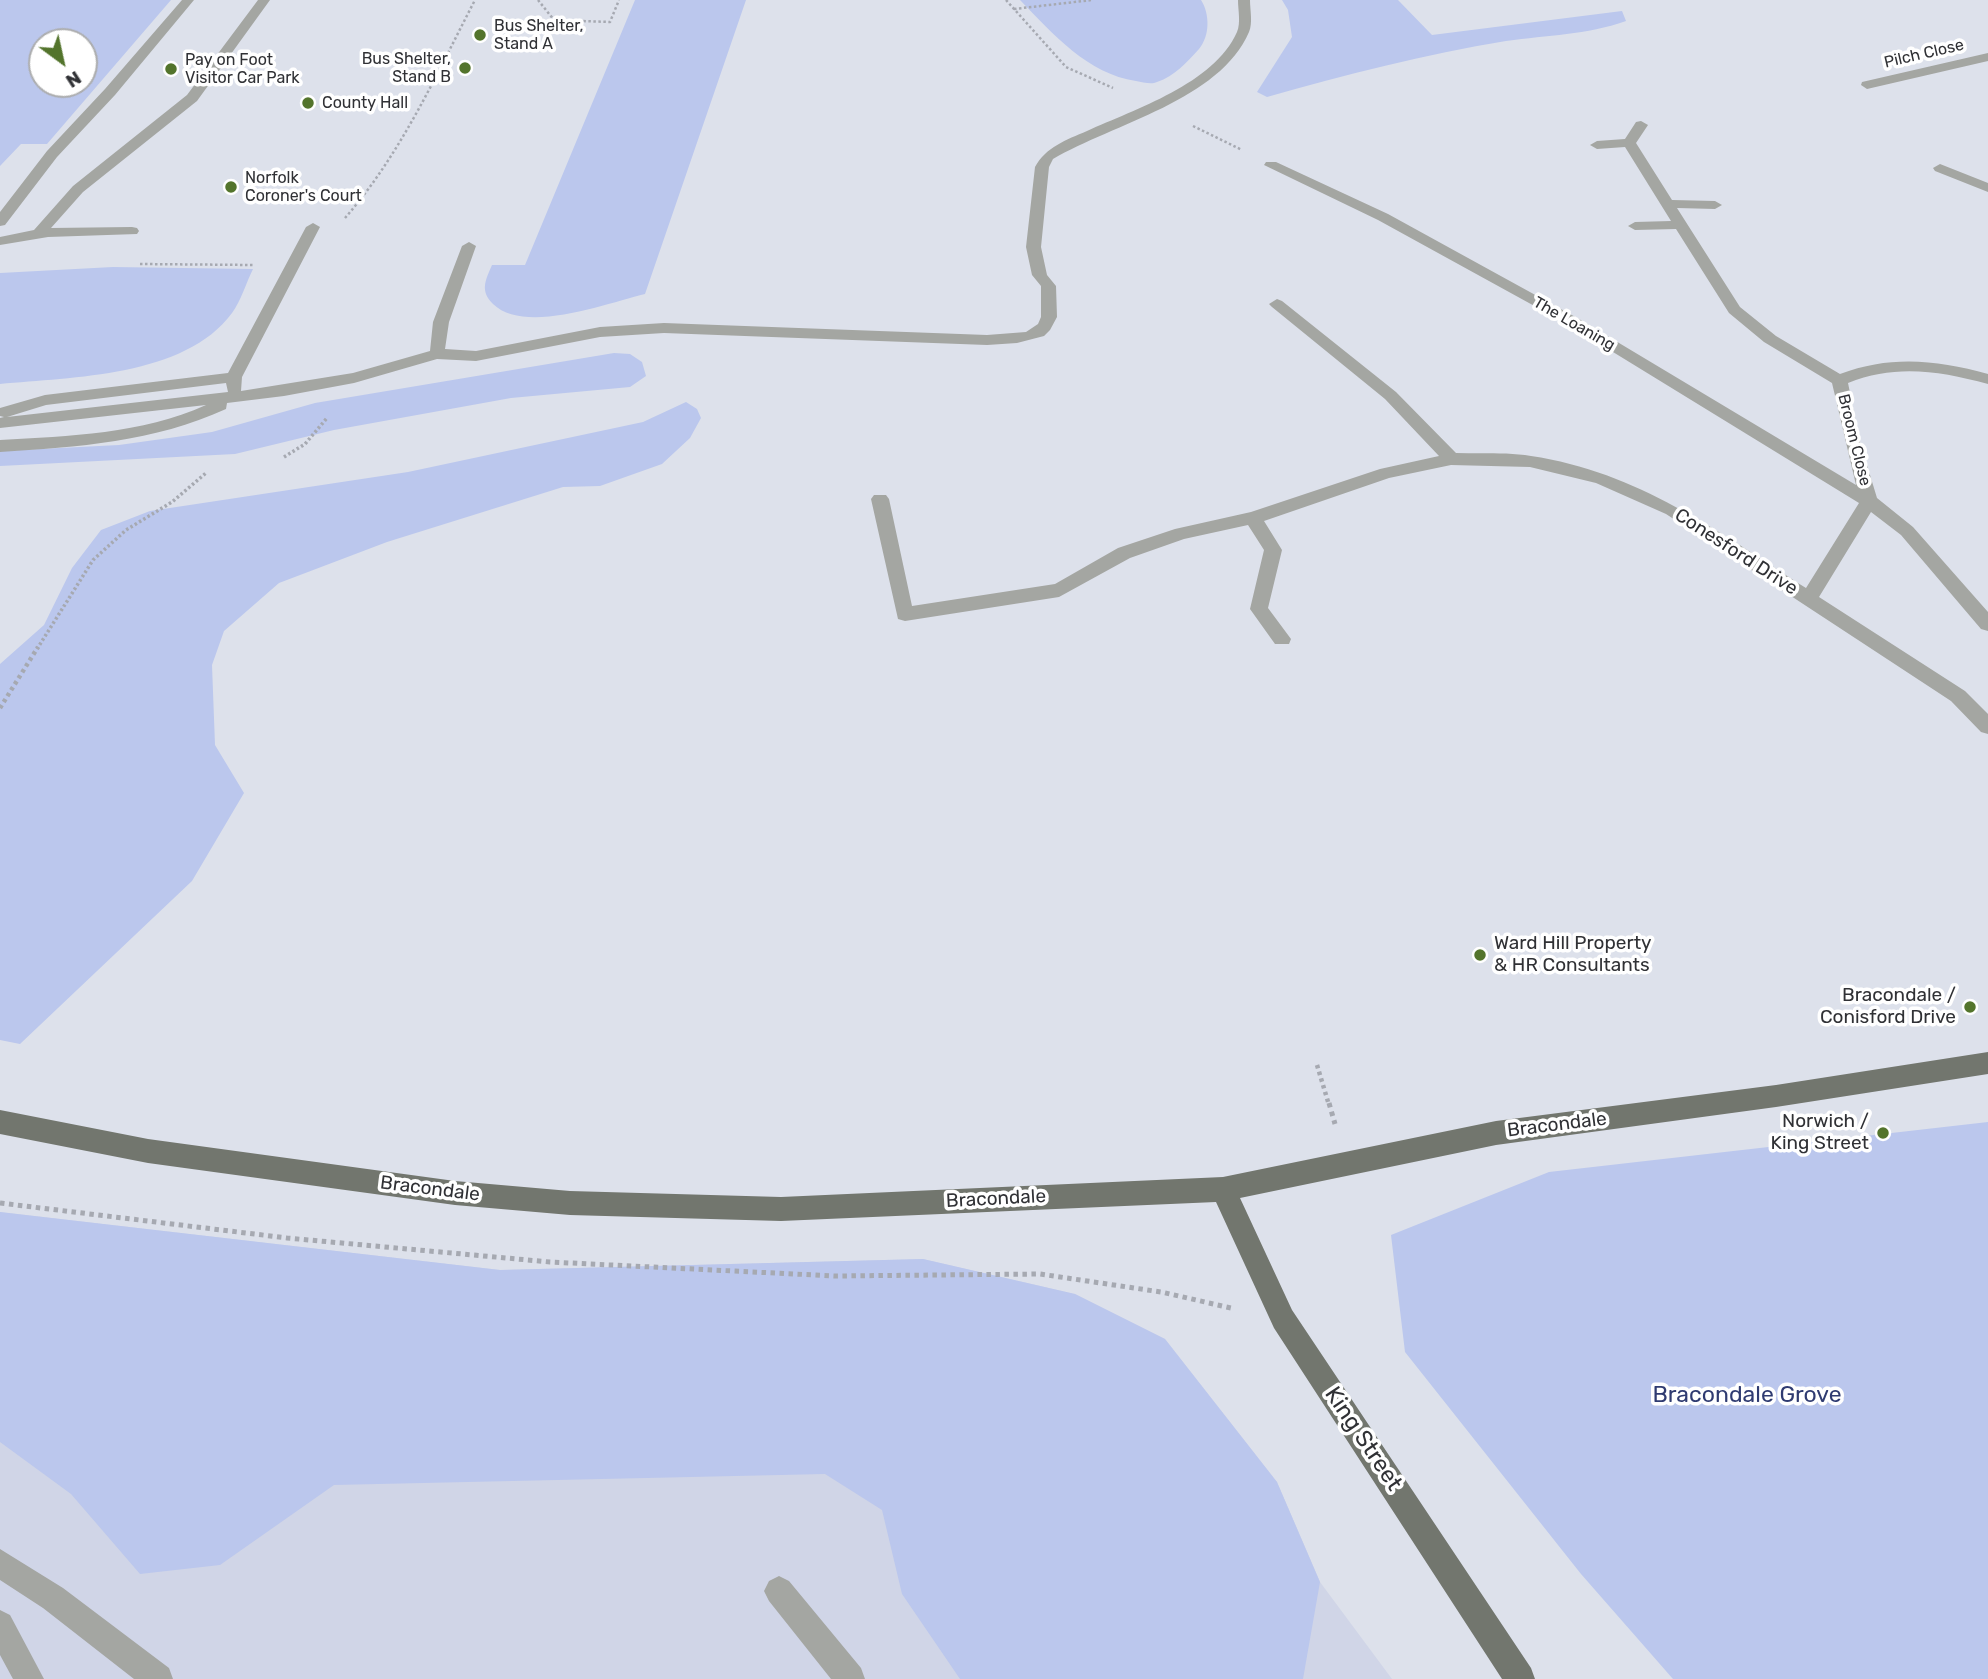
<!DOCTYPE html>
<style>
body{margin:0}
#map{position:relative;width:1988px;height:1679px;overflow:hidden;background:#dde1eb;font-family:Rubik,sans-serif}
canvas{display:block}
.north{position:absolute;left:28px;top:28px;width:70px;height:70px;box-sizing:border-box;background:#fff;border:2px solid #acadae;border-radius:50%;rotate:147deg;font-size:19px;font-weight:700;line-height:28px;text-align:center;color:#303135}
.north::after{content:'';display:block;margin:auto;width:24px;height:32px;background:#53742c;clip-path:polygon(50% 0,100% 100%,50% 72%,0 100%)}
</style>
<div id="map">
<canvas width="1988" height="1679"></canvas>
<div class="north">N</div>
</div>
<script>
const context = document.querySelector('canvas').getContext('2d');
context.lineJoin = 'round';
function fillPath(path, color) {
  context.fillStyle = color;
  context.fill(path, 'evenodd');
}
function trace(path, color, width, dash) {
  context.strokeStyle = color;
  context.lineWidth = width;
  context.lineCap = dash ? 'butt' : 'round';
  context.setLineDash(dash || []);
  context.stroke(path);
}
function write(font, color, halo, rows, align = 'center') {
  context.font = font + ' Rubik,sans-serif';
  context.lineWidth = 7;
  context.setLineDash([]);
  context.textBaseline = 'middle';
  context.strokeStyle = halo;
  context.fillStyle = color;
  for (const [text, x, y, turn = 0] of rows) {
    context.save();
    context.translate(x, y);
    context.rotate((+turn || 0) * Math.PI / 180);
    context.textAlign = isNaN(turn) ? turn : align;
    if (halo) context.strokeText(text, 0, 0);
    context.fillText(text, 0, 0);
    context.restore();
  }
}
fillPath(new Path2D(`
 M 0,1212 L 500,1270 L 923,1259 L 1075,1294 L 1165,1339 L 1277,1482 L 1320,1582 L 1392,1679 L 0,1679 Z`), '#d0d5e7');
fillPath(new Path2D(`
 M 0,0 L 171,0 L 47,144 L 21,144 L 0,166 ZM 42,42 L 84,42 L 84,84 L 42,84 Z
 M 635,0 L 746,0 L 645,294 C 607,303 525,335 493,304 C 480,291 485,281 492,265 L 525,265 Z
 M 1020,0 L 1201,0 C 1210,14 1210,36 1199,49 C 1186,63 1175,76 1157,82 C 1151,85 1143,82 1136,81 C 1088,74 1053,34 1020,0 Z
 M 1282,0 L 1398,0 L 1432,35 L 1622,11 L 1626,21 C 1586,35 1548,35 1506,41 C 1425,54 1345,75 1267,97 L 1257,92 L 1292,37 L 1288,10 Z
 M 113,267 L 253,269 C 246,283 241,301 232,313 C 185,377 72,377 0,384 L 0,273 Z
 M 614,353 L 630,354 L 642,362 L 646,376 L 630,387 L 511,398 L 334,430 L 235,454 L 0,466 L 0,451 L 119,445 L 212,432 L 315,403 Z
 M 686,402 L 697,409 L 701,418 L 690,438 L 662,464 L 600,486 L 563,487 L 387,542 L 279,583 L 224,631 L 212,665 L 215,745 L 244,793 L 192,881 L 20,1044 L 0,1040 L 0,664 L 44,625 L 72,568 L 101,530 L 150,511 L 408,472 L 643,422 Z
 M 1988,1122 L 1988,1679 L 1673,1679 L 1581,1574 L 1405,1352 L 1391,1235 L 1549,1172 Z
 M 0,1212 L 500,1270 L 923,1259 L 1075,1294 L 1165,1339 L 1277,1482 L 1320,1582 L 1303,1679 L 960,1679 L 902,1594 L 882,1510 L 825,1474 L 334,1485 L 220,1565 L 140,1574 L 71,1494 L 0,1442 Z`), '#bbc7ed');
trace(new Path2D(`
 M 538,0 L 554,20 L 610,22 L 619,0
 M 1006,0 L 1066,67 L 1113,88
 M 1014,9 L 1092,0
 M 1193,126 L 1242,150
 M 345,218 C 401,154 436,75 475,0
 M 140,264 L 253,265`), '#a6a9b1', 2.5, [2.5, 2.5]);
trace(new Path2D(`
 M 284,457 L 305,444 L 327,418
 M 37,649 L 93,560 L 126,530 L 172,502 L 206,473`), '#a6a9b1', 3.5, [2.5, 2.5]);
trace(new Path2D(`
 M 0,708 L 38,647
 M 1317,1065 L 1329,1105`), '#a6a9b1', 4.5, [3.5, 3.5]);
trace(new Path2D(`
 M 1329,1103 L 1335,1124
 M 0,1203 L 287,1238 L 550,1262 L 835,1276 L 1040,1274 L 1161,1292 L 1231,1308`), '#a6a9b1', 5, [4.5, 4.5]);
fillPath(new Path2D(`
 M 182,0 L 194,0 L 115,95 L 57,157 L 5,225 L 0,226 L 0,212 L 47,151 L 105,89 Z
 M 258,0 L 270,0 L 197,101 L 83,192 L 51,228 L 132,227 L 137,228 L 139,231 L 137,234 L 48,237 L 0,245 L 0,237 L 34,230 L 73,186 L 187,95 Z
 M 1238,0 L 1250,0 C 1250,10 1253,23 1249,32 C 1220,100 1113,124 1053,159 L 1049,167 L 1041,247 L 1047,275 L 1056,286 L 1057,317 L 1050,330 L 1044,336 L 1017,343 L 987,345 L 664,333 L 600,337 L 476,361 L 437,359 L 354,383 L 284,396 L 227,403 L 226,409 C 154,442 78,447 0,452 L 0,440 C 70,436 141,434 206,405 L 0,428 L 0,418 L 4,417 L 0,416 L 0,408 L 45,395 L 228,373 L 306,227 L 313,223 L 320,227 L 242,377 L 241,391 L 353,373 L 430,351 L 433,322 L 462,246 L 469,242 L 476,246 L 449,322 L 445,349 L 476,351 L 600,327 L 664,323 L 987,335 L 1026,332 L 1038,324 L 1041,317 L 1041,286 L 1032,275 L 1026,247 L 1035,167 C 1046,147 1066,140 1087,131 C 1135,109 1214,84 1237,32 C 1241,23 1238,10 1238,0 ZM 226,383 L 228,392 L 7,417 L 46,405 Z
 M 1988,53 L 1988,61 L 1867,89 L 1861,85 L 1862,82 Z
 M 1641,121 L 1648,125 L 1636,143 L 1672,200 L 1715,201 L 1722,205 L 1715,209 L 1677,208 L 1740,307 L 1776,336 L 1840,374 C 1891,355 1937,360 1988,374 L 1988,384 C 1939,371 1896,364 1848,383 L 1860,442 L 1877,498 L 1913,527 L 1988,612 L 1988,631 L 1981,629 L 1901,535 L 1871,512 L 1819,597 L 1965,691 L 1988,714 L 1988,734 L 1981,732 L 1951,701 L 1666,514 L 1596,483 L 1530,467 L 1451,465 L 1389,478 L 1264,521 L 1282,550 L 1268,608 L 1291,639 L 1289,644 L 1275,644 L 1250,609 L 1264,550 L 1248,525 L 1184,539 L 1130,558 L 1059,597 L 905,621 L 898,619 L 871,499 L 874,495 L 886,495 L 889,499 L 912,606 L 1055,584 L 1118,548 L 1175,529 L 1251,512 L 1380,469 L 1439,456 L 1385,399 L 1272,307 L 1269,304 L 1277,299 L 1282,301 L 1396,392 L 1456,453 C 1480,454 1507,452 1531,456 C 1638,472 1717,531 1806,588 L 1859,503 L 1569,325 L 1378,220 L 1264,165 L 1266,162 L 1276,162 L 1388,214 L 1579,319 L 1856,485 L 1832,383 L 1764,342 L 1729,313 L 1676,229 L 1635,230 L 1628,226 L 1635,222 L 1671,221 L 1625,147 L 1597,149 L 1590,145 L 1597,141 L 1625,139 L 1636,122 Z
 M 1940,164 L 1988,183 L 1988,192 L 1935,171 L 1933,168 Z
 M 0,1549 L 63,1588 L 169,1668 L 173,1679 L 134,1679 L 43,1608 L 0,1580 Z
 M 779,1576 L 789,1581 L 861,1668 L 865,1679 L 831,1679 L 769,1601 L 764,1591 L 769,1581 Z
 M 0,1610 L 10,1615 L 44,1679 L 13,1679 L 0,1655 Z`), '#a4a6a2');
fillPath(new Path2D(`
 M 1988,1052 L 1988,1074 L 1776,1107 L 1496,1145 L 1240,1198 L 1292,1310 L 1531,1668 L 1535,1679 L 1502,1679 L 1274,1328 L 1216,1202 L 781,1221 L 570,1215 L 455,1205 L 148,1163 L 0,1134 L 0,1110 L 148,1139 L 455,1181 L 570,1191 L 781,1197 L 1223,1177 L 1496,1121 L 1776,1085 Z`), '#72766e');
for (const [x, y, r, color] of [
 [480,35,7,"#53742c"],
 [465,68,7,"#53742c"],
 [171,69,7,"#53742c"],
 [308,103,7,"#53742c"],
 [231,187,7,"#53742c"],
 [1480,955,7,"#53742c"],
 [1970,1007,7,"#53742c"],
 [1883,1133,7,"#53742c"]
]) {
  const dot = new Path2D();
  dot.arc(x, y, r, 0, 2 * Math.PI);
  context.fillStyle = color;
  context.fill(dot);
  trace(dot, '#fff', 2.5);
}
write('16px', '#303135', '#fff', [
 ["Bus Shelter,",494,26],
 ["Stand A",494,44],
 ["Bus Shelter,",451,59,"right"],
 ["Stand B",451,77,"right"],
 ["Pay on Foot",185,60],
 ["Visitor Car Park",185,78],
 ["County Hall",322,103],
 ["Norfolk",245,178],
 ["Coroner's Court",245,196]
], 'left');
write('16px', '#303135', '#fff', [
 ["Pilch Close",1924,54,-13],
 ["The Loaning",1574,324,30],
 ["Broom Close",1854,440,76]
]);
write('19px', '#303135', '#fff', [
 ["Conesford Drive",1736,552,33],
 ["Bracondale",1557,1125,-7],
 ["Bracondale",430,1189,7],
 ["Bracondale",996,1199,-3]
]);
write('19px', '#303135', '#fff', [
 ["Ward Hill Property",1494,944,"left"],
 ["& HR Consultants",1494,966,"left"],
 ["Bracondale /",1956,996],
 ["Conisford Drive",1956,1018],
 ["Norwich /",1869,1122],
 ["King Street",1869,1144]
], 'right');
write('23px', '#2f3b71', '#fff', [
 ["Bracondale Grove",1747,1395]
]);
write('23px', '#303135', '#fff', [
 ["King Street",1363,1439,56]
]);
</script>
